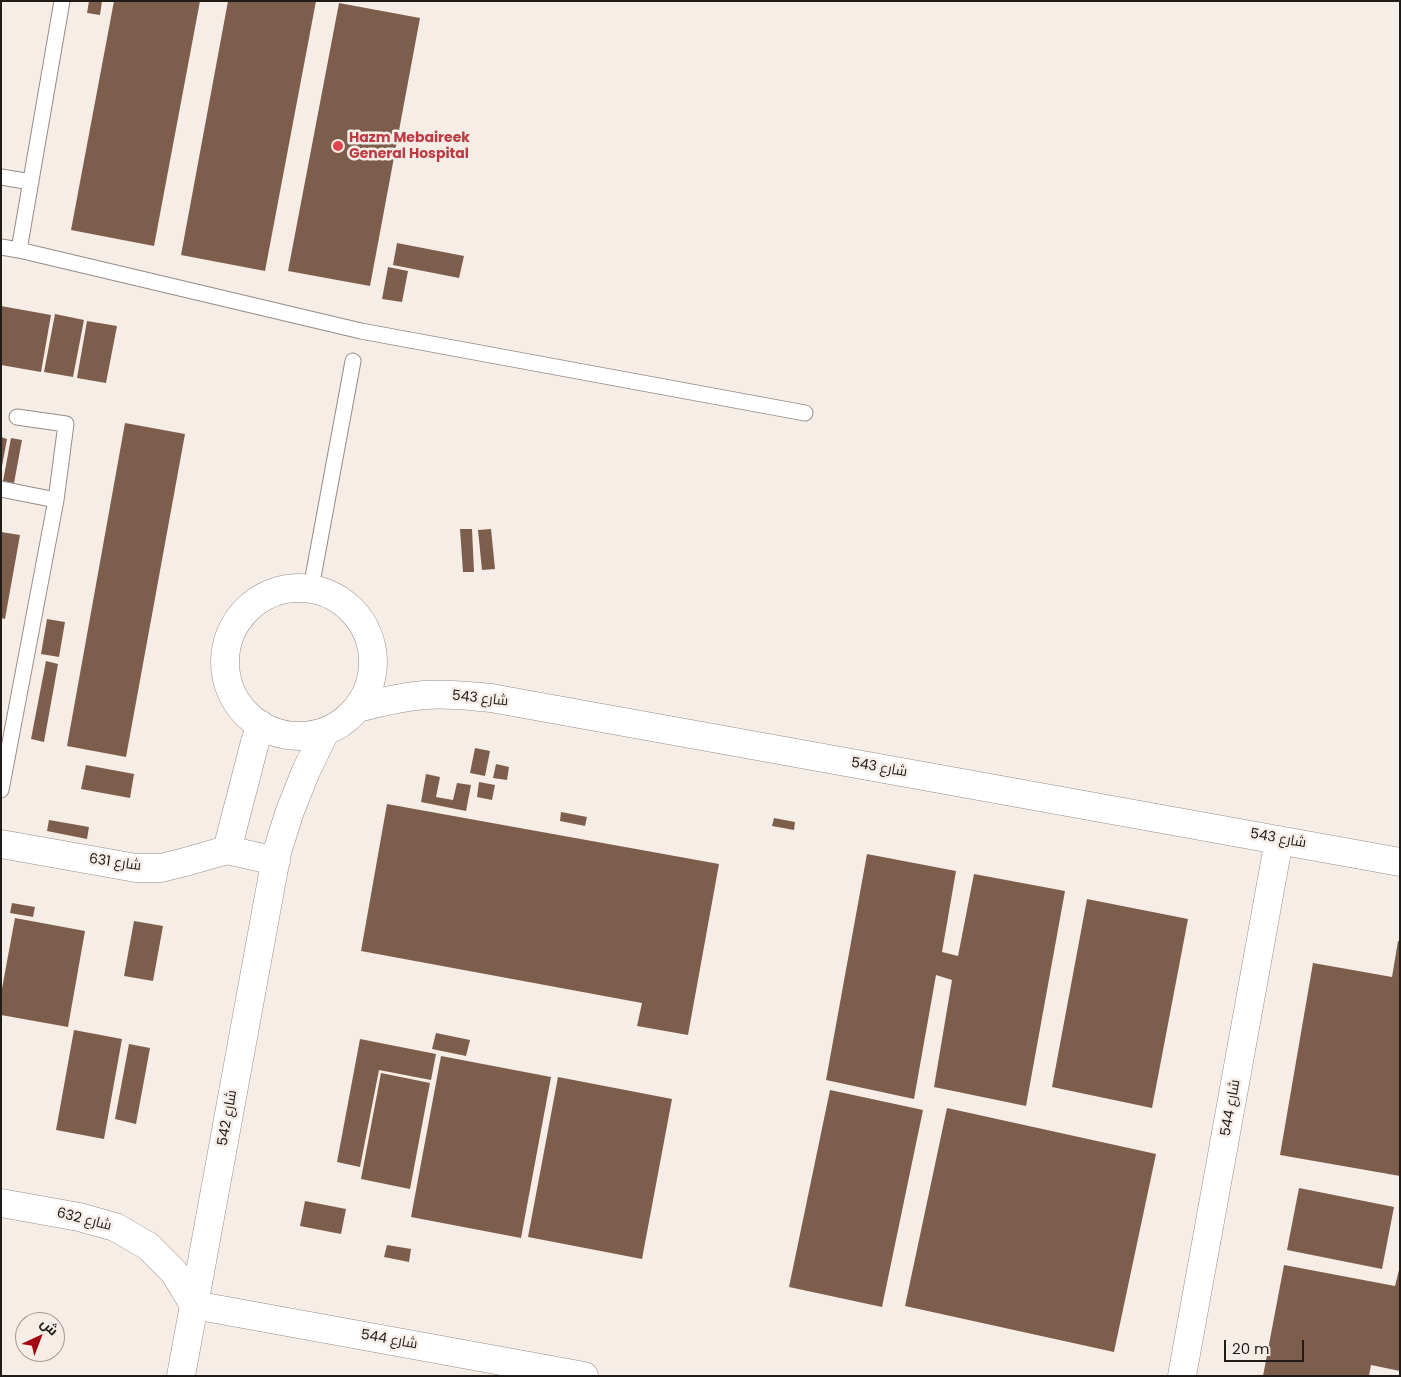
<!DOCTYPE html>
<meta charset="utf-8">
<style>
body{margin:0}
#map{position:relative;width:1401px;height:1377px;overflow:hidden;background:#f7ede7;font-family:Poppins,Cairo,sans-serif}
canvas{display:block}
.frame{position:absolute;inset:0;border:2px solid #1f1c1a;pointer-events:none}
.north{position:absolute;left:15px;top:1312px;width:50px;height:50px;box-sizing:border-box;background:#f7ede7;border:1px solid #a19995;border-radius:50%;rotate:43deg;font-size:14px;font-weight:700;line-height:20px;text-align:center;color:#1f1c1a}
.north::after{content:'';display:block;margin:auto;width:18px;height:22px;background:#a20712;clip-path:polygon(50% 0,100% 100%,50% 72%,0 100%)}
.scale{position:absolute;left:1224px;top:1340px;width:80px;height:22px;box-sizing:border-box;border:2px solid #1f1c1a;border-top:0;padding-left:6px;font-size:15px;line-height:18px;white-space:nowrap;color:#1f1c1a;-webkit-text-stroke:4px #f7ede7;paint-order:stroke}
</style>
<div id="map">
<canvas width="1401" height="1377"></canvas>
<div class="frame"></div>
<div class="north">ش</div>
<div class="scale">20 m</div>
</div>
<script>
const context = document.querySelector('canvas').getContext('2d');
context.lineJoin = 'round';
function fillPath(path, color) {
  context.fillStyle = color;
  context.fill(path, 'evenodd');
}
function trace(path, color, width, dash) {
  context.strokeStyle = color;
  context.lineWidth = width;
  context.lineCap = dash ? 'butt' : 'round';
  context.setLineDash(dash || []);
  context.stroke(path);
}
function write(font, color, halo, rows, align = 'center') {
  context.font = font + ' Poppins,Cairo,sans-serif';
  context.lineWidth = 5;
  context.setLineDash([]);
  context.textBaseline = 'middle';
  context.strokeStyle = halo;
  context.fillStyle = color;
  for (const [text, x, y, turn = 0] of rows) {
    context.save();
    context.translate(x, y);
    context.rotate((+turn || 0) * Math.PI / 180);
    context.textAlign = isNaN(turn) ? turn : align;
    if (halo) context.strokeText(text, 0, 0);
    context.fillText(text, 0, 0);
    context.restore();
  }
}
fillPath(new Path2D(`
 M 89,1 L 102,1 L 100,15 L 87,13 Z
 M 114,1 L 200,1 L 154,246 L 71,230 Z
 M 228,1 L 316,1 L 265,271 L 181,255 Z
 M 339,3 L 420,18 L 370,286 L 288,271 Z
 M 397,243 L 464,256 L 459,278 L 393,265 Z
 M 388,267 L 408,271 L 402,302 L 382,299 Z
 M 1,306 L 51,315 L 41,372 L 1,365 Z
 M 55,314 L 84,320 L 73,377 L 44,372 Z
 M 87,321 L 117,326 L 106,383 L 77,378 Z
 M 125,423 L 185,434 L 126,757 L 67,746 Z
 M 1,437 L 7,439 L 2,466 L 1,466 Z
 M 11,438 L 22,440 L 14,483 L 3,481 Z
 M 460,529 L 472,529 L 474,572 L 463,572 Z
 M 491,529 L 495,569 L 482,570 L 478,530 Z
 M 1,532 L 20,535 L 5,619 L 1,618 Z
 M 47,619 L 65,622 L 59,657 L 41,654 Z
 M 46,661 L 58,664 L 44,742 L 31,739 Z
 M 475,748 L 490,751 L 485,776 L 470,773 Z
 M 496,764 L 509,767 L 507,780 L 493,778 Z
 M 86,765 L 134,774 L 130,798 L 81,789 Z
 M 426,774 L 440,777 L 436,797 L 453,800 L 457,783 L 471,785 L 466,811 L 421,802 Z
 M 479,782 L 495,785 L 492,800 L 477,797 Z
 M 387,804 L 719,864 L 688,1035 L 637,1026 L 642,1003 L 361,951 Z
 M 561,812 L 587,817 L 585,826 L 560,821 Z
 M 774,818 L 795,822 L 794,830 L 772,826 Z
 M 49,820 L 89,827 L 87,839 L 47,831 Z
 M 867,854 L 956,871 L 942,952 L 958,956 L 974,874 L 1065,891 L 1026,1106 L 934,1087 L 952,980 L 936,975 L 914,1099 L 826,1080 Z
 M 1087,899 L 1188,919 L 1152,1108 L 1052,1087 Z
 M 12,903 L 35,907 L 33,917 L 10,913 Z
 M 15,918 L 85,931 L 68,1027 L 1,1015 L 1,994 Z
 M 134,921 L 163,926 L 153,981 L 124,976 Z
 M 1398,941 L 1400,941 L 1400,1176 L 1280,1155 L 1313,963 L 1392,977 Z
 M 74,1030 L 122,1039 L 104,1139 L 56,1130 Z
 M 436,1033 L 470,1040 L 466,1056 L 432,1049 Z
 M 360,1039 L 436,1054 L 431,1080 L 379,1070 L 360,1167 L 337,1162 Z
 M 129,1044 L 150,1048 L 136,1124 L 115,1119 Z
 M 441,1056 L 551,1077 L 521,1238 L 411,1217 Z
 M 381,1073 L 430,1083 L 410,1189 L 361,1179 Z
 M 558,1077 L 672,1099 L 642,1259 L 528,1237 Z
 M 830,1090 L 923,1110 L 882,1307 L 789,1287 Z
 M 947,1108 L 1156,1154 L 1114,1352 L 905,1306 Z
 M 1299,1188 L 1394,1207 L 1382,1269 L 1287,1250 Z
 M 305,1201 L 346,1209 L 341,1234 L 300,1226 Z
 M 387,1245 L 411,1249 L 409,1262 L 384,1257 Z
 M 1284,1265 L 1395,1286 L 1400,1266 L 1400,1371 L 1371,1365 L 1369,1376 L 1263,1376 Z`), '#7d5e4c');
const service = new Path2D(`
 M 1,177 L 31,182
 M 1,247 L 19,250 L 62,1
 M 19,250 L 361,331 L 805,413
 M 1,489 L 56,500
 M 311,588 L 353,361
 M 1,790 L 56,500 L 66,424 L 17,417`);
const minor = new Path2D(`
 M225 662a74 74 0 1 1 148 0a74 74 0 1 1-148 0Z
 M 358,708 C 380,702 402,697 424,695 C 447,693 469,696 491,698 L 1400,862
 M 261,725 L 255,742 L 227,850 L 276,861
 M 1,844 L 136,868 L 161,868 L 185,862 L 227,850
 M 1,1203 L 79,1217 L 115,1227 L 148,1246 L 174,1272 L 194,1305 L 584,1376
 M 181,1376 L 277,852 L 290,811 L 306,771 L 325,732
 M 1182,1376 L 1279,840`);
trace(service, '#958c87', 17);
trace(minor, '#958c87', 29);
trace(service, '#fff', 15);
trace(minor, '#fff', 28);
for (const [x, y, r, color] of [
 [338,146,6,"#e0444e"]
]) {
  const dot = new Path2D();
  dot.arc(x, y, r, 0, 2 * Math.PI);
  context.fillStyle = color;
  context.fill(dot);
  trace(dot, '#f7ede7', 2);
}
write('bold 14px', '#be3a42', '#f7ede7', [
 ["Hazm Mebaireek",349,138],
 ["General Hospital",349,154]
], 'left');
write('14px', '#1f1c1a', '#f7ede7', [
 ["شارع 543",480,699,6],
 ["شارع 543",879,768,10],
 ["شارع 543",1278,839,10],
 ["شارع 631",115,863,8],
 ["شارع 544",1231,1108,-80],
 ["شارع 542",228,1118,-80],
 ["شارع 632",84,1220,14],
 ["شارع 544",389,1340,10]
]);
</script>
